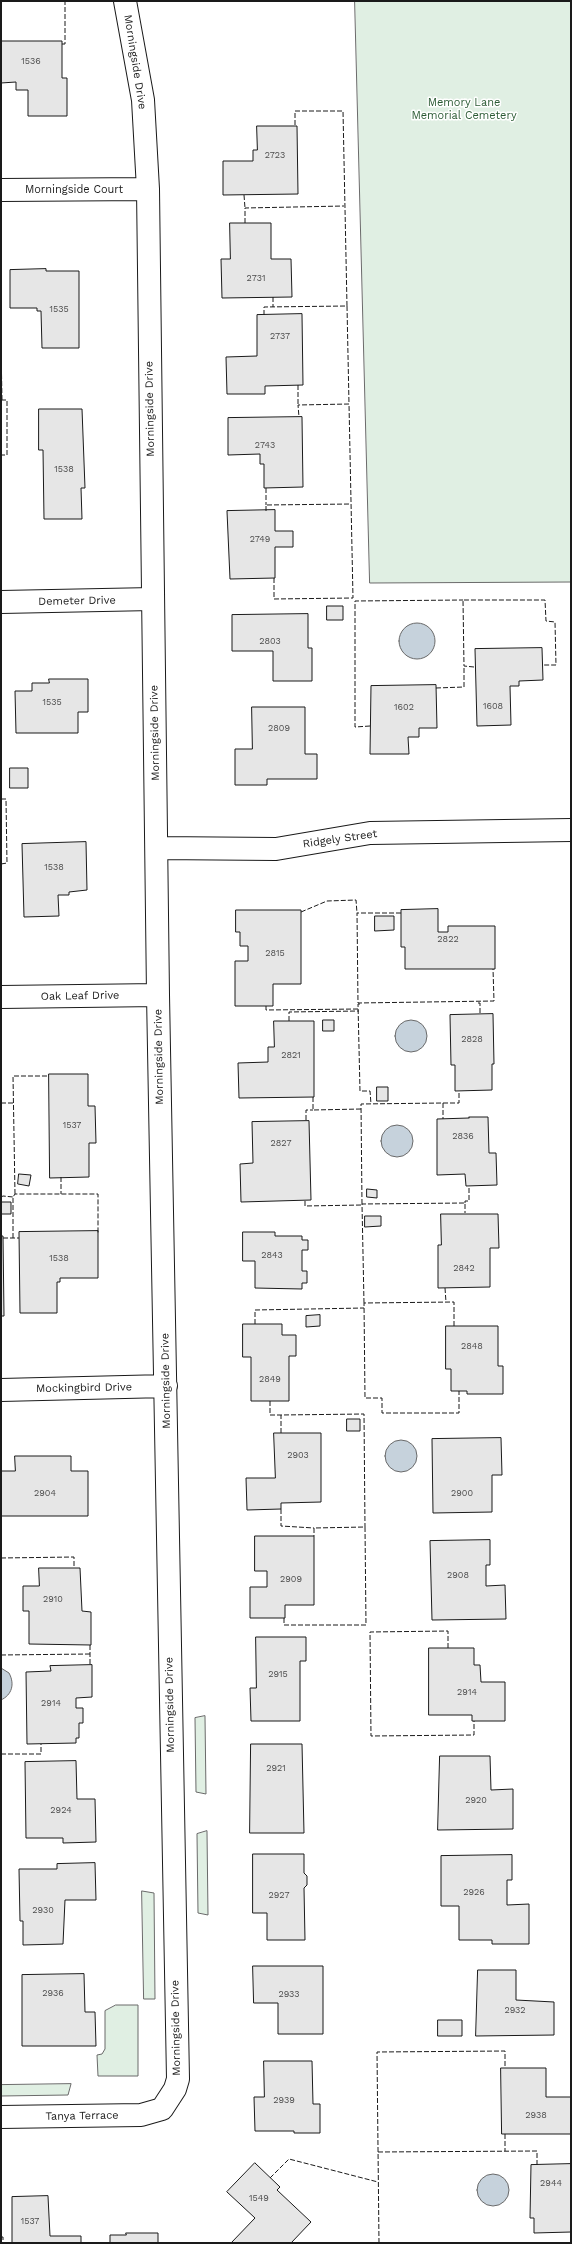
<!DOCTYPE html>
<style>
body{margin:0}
#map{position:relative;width:572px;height:2244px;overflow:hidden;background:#fff;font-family:"Work Sans",sans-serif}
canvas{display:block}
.frame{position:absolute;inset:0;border:2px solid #1a1a1a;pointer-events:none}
</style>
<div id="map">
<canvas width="572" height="2244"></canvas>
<div class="frame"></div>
</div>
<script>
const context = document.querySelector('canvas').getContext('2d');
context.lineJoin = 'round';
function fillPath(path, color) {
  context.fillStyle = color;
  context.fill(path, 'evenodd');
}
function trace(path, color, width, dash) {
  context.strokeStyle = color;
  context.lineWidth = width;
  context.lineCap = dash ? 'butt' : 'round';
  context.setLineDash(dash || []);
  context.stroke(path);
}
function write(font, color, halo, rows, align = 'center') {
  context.font = font + ' "Work Sans",sans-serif';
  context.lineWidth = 3;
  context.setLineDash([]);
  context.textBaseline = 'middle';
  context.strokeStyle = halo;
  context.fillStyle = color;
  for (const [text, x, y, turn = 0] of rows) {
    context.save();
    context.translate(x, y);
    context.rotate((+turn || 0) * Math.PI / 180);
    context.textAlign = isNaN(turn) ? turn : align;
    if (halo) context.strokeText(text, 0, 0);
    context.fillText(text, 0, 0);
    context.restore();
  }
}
const green = new Path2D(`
 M 355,1 L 571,1 L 571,582 L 370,583 Z
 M 205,1716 L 206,1794 L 196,1792 L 195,1718 Z
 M 207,1831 L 208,1915 L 198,1913 L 197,1834 Z
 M 142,1891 L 154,1893 L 155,1999 L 144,1999 Z
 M 116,2005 L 138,2005 L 138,2076 L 98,2076 L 97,2055 L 102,2054 L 105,2049 L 105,2011 Z
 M 71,2084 L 68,2095 L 1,2096 L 1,2085 Z`);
fillPath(green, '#e0efe3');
trace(green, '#6a6a6a', 1);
const water = new Path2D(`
 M399 641a18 18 0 1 1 36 0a18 18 0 1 1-36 0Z
 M395 1036a16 16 0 1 1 32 0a16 16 0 1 1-32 0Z
 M381 1141a16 16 0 1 1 32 0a16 16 0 1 1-32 0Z
 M385 1456a16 16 0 1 1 32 0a16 16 0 1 1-32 0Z
 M 1,1668 L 9,1673 C 15,1684 12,1695 1,1700 Z
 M477 2190a16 16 0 1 1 32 0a16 16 0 1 1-32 0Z`);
fillPath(water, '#c6d2dc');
trace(water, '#6a6a6a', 1);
const building = new Path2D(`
 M 1,41 L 62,41 L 62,78 L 67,78 L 67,116 L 28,116 L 28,90 L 16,90 L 16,82 L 1,83 Z
 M 257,126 L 297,126 L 298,194 L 223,195 L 223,161 L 253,161 L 253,150 L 257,150 Z
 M 230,223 L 271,223 L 271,259 L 291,259 L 292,297 L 222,298 L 221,259 L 230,259 Z
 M 46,269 L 46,271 L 79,271 L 79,348 L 42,348 L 41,311 L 37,311 L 37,308 L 10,308 L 10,270 Z
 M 302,314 L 303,385 L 265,386 L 265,394 L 227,394 L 226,357 L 257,356 L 257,315 Z
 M 39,409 L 82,409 L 85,488 L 81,488 L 82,519 L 44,519 L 43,450 L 39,450 Z
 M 302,417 L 303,487 L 264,488 L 264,464 L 260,464 L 260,454 L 228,455 L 228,418 Z
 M 275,510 L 275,531 L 293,531 L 293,547 L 275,547 L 275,578 L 230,579 L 227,511 Z
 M 327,606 L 343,606 L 343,620 L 327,620 Z
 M 308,614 L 308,648 L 312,648 L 312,681 L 273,681 L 273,651 L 232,651 L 232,615 Z
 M 542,648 L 543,680 L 519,681 L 519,686 L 510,686 L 511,725 L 477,726 L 475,649 Z
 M 49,679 L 88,679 L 88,712 L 78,712 L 78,733 L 16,733 L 15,691 L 32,691 L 32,683 L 49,683 Z
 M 436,685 L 437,728 L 419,728 L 419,737 L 408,737 L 409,754 L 370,754 L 371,686 Z
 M 252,707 L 305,707 L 305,754 L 317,754 L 317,779 L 267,779 L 267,785 L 235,785 L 235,749 L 252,749 Z
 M 10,768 L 28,768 L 28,788 L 10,788 Z
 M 86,842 L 87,890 L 69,892 L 69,895 L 58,895 L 59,916 L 24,917 L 22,844 Z
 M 438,909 L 438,932 L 448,932 L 448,926 L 495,926 L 495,969 L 405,969 L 405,947 L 401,947 L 401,910 Z
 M 236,910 L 301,910 L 301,984 L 273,984 L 273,1006 L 235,1006 L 235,961 L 248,961 L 248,946 L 240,946 L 240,932 L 236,932 Z
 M 375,916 L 394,916 L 394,930 L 375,931 Z
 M 493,1014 L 494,1064 L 492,1064 L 492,1090 L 455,1091 L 455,1065 L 451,1065 L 450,1015 Z
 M 323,1020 L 334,1020 L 334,1031 L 323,1031 Z
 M 274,1021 L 314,1021 L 314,1097 L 239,1098 L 238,1063 L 268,1062 L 268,1047 L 274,1047 Z
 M 49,1074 L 88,1074 L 88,1106 L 95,1106 L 96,1143 L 89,1143 L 89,1177 L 50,1178 Z
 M 377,1087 L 388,1087 L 388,1101 L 377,1101 Z
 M 469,1117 L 488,1117 L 489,1153 L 496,1153 L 497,1185 L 466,1186 L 465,1174 L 437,1175 L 437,1119 L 469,1118 Z
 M 309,1121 L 311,1200 L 241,1202 L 240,1164 L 253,1163 L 252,1122 Z
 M 19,1174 L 31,1175 L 29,1186 L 18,1184 Z
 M 367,1189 L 377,1190 L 377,1198 L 367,1197 Z
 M 1,1202 L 11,1202 L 11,1214 L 1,1214 Z
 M 441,1214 L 498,1214 L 499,1248 L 490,1248 L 490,1287 L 438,1288 L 438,1245 L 441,1245 Z
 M 365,1216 L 381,1216 L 381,1226 L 365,1227 Z
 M 98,1231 L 98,1278 L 60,1278 L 60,1282 L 57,1282 L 57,1313 L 20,1313 L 19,1232 Z
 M 243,1232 L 275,1232 L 275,1236 L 302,1236 L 302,1240 L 308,1240 L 308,1250 L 302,1250 L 302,1271 L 307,1271 L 307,1283 L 302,1283 L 302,1289 L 255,1288 L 255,1261 L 243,1261 Z
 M 1,1236 L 3,1236 L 4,1316 L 1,1316 Z
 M 320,1315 L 320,1326 L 306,1327 L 306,1316 Z
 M 243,1324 L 282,1324 L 282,1335 L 296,1335 L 296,1356 L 289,1356 L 289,1401 L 251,1401 L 251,1357 L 243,1357 Z
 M 446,1326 L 498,1326 L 498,1366 L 503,1366 L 503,1394 L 467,1394 L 467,1391 L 451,1391 L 451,1369 L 446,1369 Z
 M 347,1419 L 360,1419 L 360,1431 L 347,1431 Z
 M 274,1433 L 321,1433 L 321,1502 L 281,1503 L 281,1509 L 247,1510 L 246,1478 L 275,1478 Z
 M 501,1438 L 502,1475 L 492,1475 L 492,1512 L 433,1513 L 432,1439 Z
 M 15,1456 L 71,1456 L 71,1471 L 88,1471 L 88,1516 L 1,1516 L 1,1471 L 15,1471 Z
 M 255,1536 L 314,1536 L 314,1605 L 285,1605 L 285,1618 L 250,1618 L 250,1587 L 267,1587 L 267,1571 L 255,1571 Z
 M 490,1540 L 490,1565 L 486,1565 L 486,1586 L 505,1585 L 506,1619 L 432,1620 L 430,1541 Z
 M 39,1568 L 80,1568 L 82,1611 L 91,1612 L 91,1645 L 29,1644 L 29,1611 L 23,1611 L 23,1586 L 39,1586 Z
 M 256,1637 L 306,1637 L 306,1661 L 300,1661 L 300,1721 L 251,1721 L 250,1688 L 256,1688 Z
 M 429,1648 L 474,1648 L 474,1665 L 480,1665 L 481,1682 L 505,1682 L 505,1721 L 472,1721 L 472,1715 L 429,1715 Z
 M 92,1665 L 92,1697 L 76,1698 L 76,1708 L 83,1708 L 83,1723 L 79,1723 L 79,1738 L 76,1738 L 76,1743 L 27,1744 L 26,1672 L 51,1671 L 50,1666 Z
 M 251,1744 L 302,1744 L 304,1833 L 250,1833 Z
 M 440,1756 L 490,1756 L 491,1790 L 513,1789 L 513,1829 L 438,1830 Z
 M 76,1761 L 77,1799 L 95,1799 L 96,1842 L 63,1843 L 63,1838 L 26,1838 L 25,1762 Z
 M 253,1854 L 304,1854 L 304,1873 L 307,1876 L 307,1885 L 304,1888 L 305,1940 L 267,1940 L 267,1913 L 253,1913 Z
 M 512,1855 L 512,1880 L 507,1880 L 507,1905 L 529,1904 L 529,1944 L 492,1944 L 492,1940 L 459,1940 L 459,1906 L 441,1906 L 441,1856 Z
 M 95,1863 L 96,1900 L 65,1900 L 63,1944 L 23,1945 L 23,1921 L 20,1921 L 19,1869 L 57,1869 L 57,1864 Z
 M 253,1966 L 323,1966 L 323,2034 L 278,2034 L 278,2003 L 254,2003 Z
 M 478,1970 L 516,1970 L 516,2000 L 554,2002 L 554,2035 L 476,2036 Z
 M 84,1974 L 85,2012 L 95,2012 L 96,2046 L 22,2046 L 22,1975 Z
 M 438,2020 L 462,2020 L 462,2036 L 438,2036 Z
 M 264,2061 L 312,2061 L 313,2104 L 320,2104 L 320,2133 L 294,2133 L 294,2131 L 255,2131 L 254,2097 L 264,2097 Z
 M 501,2068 L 546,2068 L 546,2097 L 571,2097 L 571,2134 L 502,2134 Z
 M 255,2163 L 280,2187 L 277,2190 L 311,2222 L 291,2243 L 231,2243 L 255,2218 L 227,2192 Z
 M 571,2164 L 571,2232 L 534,2233 L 534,2218 L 530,2218 L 531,2165 Z
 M 48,2196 L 50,2236 L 81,2236 L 81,2243 L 12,2243 L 12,2197 Z
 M 126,2233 L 158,2233 L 158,2243 L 110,2243 L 110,2235 L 126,2235 Z`);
fillPath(building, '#e6e6e6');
trace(building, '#1a1a1a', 1);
const minor = new Path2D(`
 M 1,190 L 148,189
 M 1,602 L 153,599
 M 157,848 L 276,849 L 370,833 L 571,830
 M 1,997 L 158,995
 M 1,1390 L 166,1386
 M 1,2117 L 141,2115 L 162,2109 L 175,2089 L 178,2079 L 158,995 L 148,189 L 143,100 L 125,1`);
trace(minor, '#1a1a1a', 24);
trace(minor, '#fff', 22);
trace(new Path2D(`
 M 62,44 L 65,44 L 65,1
 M 295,125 L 295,111 L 343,111 L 347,306
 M 244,195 L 245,208
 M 245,223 L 245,208 L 344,206
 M 273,297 L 273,307
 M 264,315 L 264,307 L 347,306 L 349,404
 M 1,346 L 2,400
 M 298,385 L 298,405
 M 1,400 L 7,400 L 7,455 L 1,455
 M 266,488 L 266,505
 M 266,511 L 266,505 L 351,504
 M 274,578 L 274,599 L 353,598 L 349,404 L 298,405 L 299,417
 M 474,667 L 464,666 L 463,600 L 545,600 L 546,621 L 555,622 L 556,665 L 543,665
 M 436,688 L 464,687 L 464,666
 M 370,726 L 355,727 L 355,601 L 463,600
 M 1,799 L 6,799 L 7,863 L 1,864
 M 301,912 L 327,901 L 356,900 L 357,913
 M 401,913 L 357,913 L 358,1003 L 494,1001 L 493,969
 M 478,1003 L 480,1003 L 480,1014
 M 360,1004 L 358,1004 L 360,1091 L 370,1091 L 371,1104
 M 266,1006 L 266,1010 L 358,1009
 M 289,1021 L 289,1012 L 359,1011
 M 313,1097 L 313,1110 L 361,1109
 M 1,1103 L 13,1103
 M 443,1103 L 459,1103 L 459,1091
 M 306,1120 L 306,1110 L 313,1110
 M 61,1177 L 61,1194
 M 15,1194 L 13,1076 L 49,1076
 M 1,1197 L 3,1196 L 13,1197
 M 305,1201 L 305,1206 L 362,1205
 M 465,1203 L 465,1201 L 469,1201 L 469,1186
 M 362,1204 L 361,1104 L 443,1103 L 443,1119
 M 3,1238 L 19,1238
 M 13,1238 L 13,1197 L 15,1194 L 98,1194 L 98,1233
 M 445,1288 L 446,1302
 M 364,1303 L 362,1204 L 465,1203 L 465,1213
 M 255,1324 L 255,1310 L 364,1308
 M 454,1326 L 454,1302 L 364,1303 L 365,1398 L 382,1398 L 382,1413 L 459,1413 L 459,1391
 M 270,1401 L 270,1415 L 281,1415
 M 281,1433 L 281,1415 L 364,1414 L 365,1527
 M 281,1509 L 281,1526 L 314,1528
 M 1,1558 L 74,1557 L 74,1568
 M 284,1618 L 284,1625 L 366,1625 L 365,1527 L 314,1528 L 314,1536
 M 90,1645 L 90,1665
 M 448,1648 L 448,1631 L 370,1632 L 371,1736 L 474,1735 L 474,1721
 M 1,1655 L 90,1654
 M 1,1754 L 41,1754 L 41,1744
 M 505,2134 L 505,2151
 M 378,2152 L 537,2151 L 537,2165
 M 270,2178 L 289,2159 L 378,2182
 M 1,2237 L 3,2237 L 3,2243
 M 379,2243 L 377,2052 L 505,2051 L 505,2068`), '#1a1a1a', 1, [5, 2]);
write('9px', '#4d4d4d', null, [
 ["1536",31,61],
 ["2723",275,155],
 ["2731",256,278],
 ["1535",59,309],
 ["2737",280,336],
 ["2743",265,445],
 ["1538",64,469],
 ["2749",260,539],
 ["2803",270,641],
 ["1535",52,702],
 ["1608",493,706],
 ["1602",404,707],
 ["2809",279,728],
 ["1538",54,867],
 ["2822",448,939],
 ["2815",275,953],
 ["2828",472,1039],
 ["2821",291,1055],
 ["1537",72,1125],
 ["2836",463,1136],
 ["2827",281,1143],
 ["2843",272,1255],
 ["1538",59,1258],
 ["2842",464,1268],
 ["2848",472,1346],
 ["2849",270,1379],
 ["2903",298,1455],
 ["2904",45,1493],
 ["2900",462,1493],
 ["2908",458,1575],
 ["2909",291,1579],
 ["2910",53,1599],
 ["2915",278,1674],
 ["2914",467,1692],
 ["2914",51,1703],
 ["2921",276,1768],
 ["2920",476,1800],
 ["2924",61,1810],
 ["2926",474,1892],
 ["2927",279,1895],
 ["2930",43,1910],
 ["2936",53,1993],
 ["2933",289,1994],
 ["2932",515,2010],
 ["2939",284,2100],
 ["2938",536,2115],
 ["2944",551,2183],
 ["1549",259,2198],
 ["1537",30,2221]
]);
write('11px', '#1a1a1a', '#fff', [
 ["Morningside Drive",135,62,81],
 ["Morningside Court",74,190],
 ["Morningside Drive",150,409,-91],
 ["Demeter Drive",77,601,-1],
 ["Morningside Drive",155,733,-91],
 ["Ridgely Street",340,839,-8],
 ["Oak Leaf Drive",80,996,-1],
 ["Morningside Drive",159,1057,-91],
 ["Morningside Drive",166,1381,-91],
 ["Mockingbird Drive",84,1388,-1],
 ["Morningside Drive",170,1705,-91],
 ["Morningside Drive",176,2028,-91],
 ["Tanya Terrace",82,2116,-1]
]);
write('11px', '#2b5a34', '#fff', [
 ["Memory Lane",464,103],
 ["Memorial Cemetery",464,116]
]);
</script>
